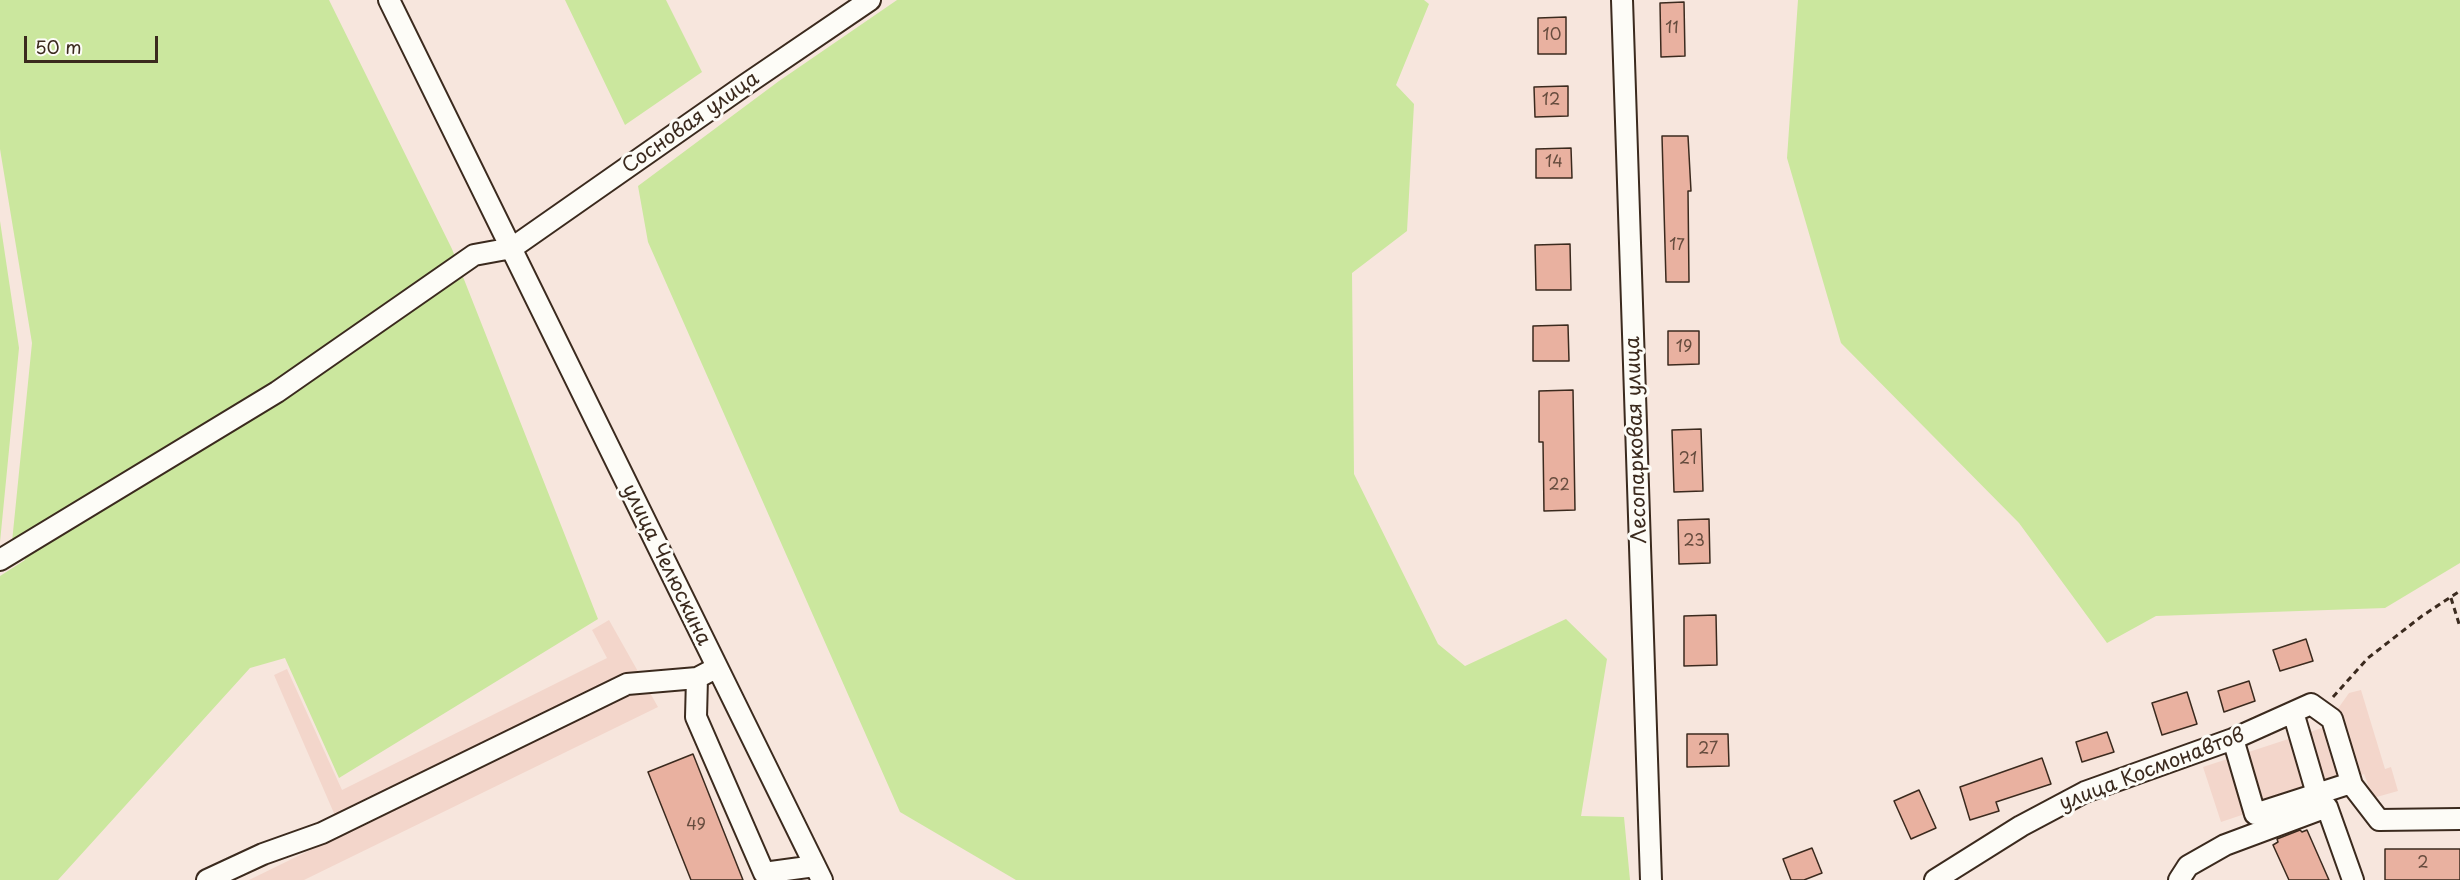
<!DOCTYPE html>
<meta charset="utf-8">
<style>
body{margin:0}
#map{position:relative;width:2460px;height:880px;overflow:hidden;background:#f7e6dd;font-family:"Playpen Sans",sans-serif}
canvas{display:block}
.scale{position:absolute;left:24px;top:36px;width:134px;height:27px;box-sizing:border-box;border:3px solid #3b2a1e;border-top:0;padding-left:8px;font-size:18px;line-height:21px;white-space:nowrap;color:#3b2a1e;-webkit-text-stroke:4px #fdfcf7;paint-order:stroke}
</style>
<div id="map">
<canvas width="2460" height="880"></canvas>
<div class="scale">50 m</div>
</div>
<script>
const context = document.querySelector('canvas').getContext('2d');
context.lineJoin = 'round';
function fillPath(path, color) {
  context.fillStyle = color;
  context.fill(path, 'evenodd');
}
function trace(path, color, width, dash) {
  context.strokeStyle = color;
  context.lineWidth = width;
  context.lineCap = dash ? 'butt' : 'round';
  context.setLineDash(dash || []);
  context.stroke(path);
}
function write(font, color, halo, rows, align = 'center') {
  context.font = font + ' "Playpen Sans",sans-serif';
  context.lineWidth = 6;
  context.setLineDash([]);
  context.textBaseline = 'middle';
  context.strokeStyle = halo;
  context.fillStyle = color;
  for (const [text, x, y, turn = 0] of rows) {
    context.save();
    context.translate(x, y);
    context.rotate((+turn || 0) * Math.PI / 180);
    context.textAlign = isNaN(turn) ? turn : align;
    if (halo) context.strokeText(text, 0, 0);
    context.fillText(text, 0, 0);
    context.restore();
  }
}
fillPath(new Path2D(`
 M 609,620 L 658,707 L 304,880 L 249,880 L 343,834 L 274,675 L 287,669 L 342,790 L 607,658 L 592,630 Z
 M 2361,690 L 2385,769 L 2391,767 L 2398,791 L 2373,798 L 2364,774 L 2221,822 L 2203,767 L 2325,727 L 2349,693 Z`), '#f3d6cb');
fillPath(new Path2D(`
 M 0,0 L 329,0 L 452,249 L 598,619 L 339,778 L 285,658 L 250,668 L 58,880 L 0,880 L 0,576 L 25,560 L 12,542 L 32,343 L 0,149 Z
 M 565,0 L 666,0 L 702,72 L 625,125 Z
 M 897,0 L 1424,0 L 1429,4 L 1396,85 L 1414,104 L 1407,231 L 1352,273 L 1354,474 L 1438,644 L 1465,666 L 1566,619 L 1607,659 L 1581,816 L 1624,817 L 1630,880 L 1016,880 L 900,812 L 648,242 L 638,186 L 779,81 Z
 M 1798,0 L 2460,0 L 2460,563 L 2385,608 L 2156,616 L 2107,643 L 2019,523 L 1841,343 L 1787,158 Z
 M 0,221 L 19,348 L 0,542 Z`), '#cbe79e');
const building = new Path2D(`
 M 1684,2 L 1685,56 L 1661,57 L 1660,3 Z
 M 1566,17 L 1566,54 L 1538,54 L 1538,18 Z
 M 1568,86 L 1568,116 L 1535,117 L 1534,87 Z
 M 1662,136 L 1688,136 L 1691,191 L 1688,191 L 1689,282 L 1666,282 Z
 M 1571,148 L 1572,178 L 1536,178 L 1536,149 Z
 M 1570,244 L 1571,290 L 1536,290 L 1535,245 Z
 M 1568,325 L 1569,361 L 1533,361 L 1533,326 Z
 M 1668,331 L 1699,331 L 1699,364 L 1668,365 Z
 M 1573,390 L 1575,510 L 1544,511 L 1543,442 L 1539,442 L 1539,391 Z
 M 1701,429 L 1703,491 L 1674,492 L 1672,430 Z
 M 1709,519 L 1710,563 L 1679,564 L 1678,520 Z
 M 1716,615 L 1717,665 L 1684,666 L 1684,616 Z
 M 2306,639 L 2313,661 L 2280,671 L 2273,650 Z
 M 2249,681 L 2255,701 L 2224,712 L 2218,691 Z
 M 2187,692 L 2197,724 L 2162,735 L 2152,703 Z
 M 2107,732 L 2114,752 L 2082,762 L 2076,742 Z
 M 1687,734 L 1728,734 L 1729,766 L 1687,767 Z
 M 693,754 L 743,880 L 691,880 L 648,772 Z
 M 2042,758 L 2051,784 L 1996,802 L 1999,811 L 1970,820 L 1960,787 Z
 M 1919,790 L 1936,828 L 1911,839 L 1894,801 Z
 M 2300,830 L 2302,832 L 2307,830 L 2329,880 L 2289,880 L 2273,845 L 2278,842 L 2277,839 Z
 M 1812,848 L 1822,873 L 1804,880 L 1791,880 L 1783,859 Z
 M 2385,849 L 2460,849 L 2460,880 L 2385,880 Z`);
fillPath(building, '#e9b1a0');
trace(building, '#3b2a1e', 1.5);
const minor = new Path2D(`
 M 389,0 L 822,880
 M 1622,0 L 1651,880
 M 0,560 L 277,392 L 474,255 L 512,248 L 745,85 L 870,0
 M 697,678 L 696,717 L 764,873 L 815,866
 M 2293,712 L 2317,794
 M 2233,739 L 2255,814 L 2351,783
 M 207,880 L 263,854 L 322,833 L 627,684 L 697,678 L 716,668
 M 1935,880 L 2021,826 L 2085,792 L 2233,739 L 2311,704 L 2332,719 L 2352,785 L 2379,820 L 2460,819
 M 2179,880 L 2188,866 L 2225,845 L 2327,807 L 2353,880`);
trace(minor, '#3b2a1e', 24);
trace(new Path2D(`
 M 2451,598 L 2460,627
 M 2333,697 L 2368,658 L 2422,616 L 2460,591`), '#3b2a1e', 3, [6, 4.5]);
trace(minor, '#fdfcf7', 20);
write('16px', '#664c3e', null, [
 ["11",1672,29],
 ["10",1552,36],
 ["12",1551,101],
 ["14",1554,163],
 ["17",1677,246],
 ["19",1684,348],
 ["21",1688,460],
 ["22",1559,486],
 ["23",1694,542],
 ["27",1708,750],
 ["49",696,826],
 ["2",2423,864]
]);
write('20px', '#3b2a1e', '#fdfcf7', [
 ["Сосновая улица",691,123,-35],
 ["Лесопарковая улица",1637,440,-92],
 ["улица Челюскина",666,565,64],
 ["улица Космонавтов",2152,770,-21]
]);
</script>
